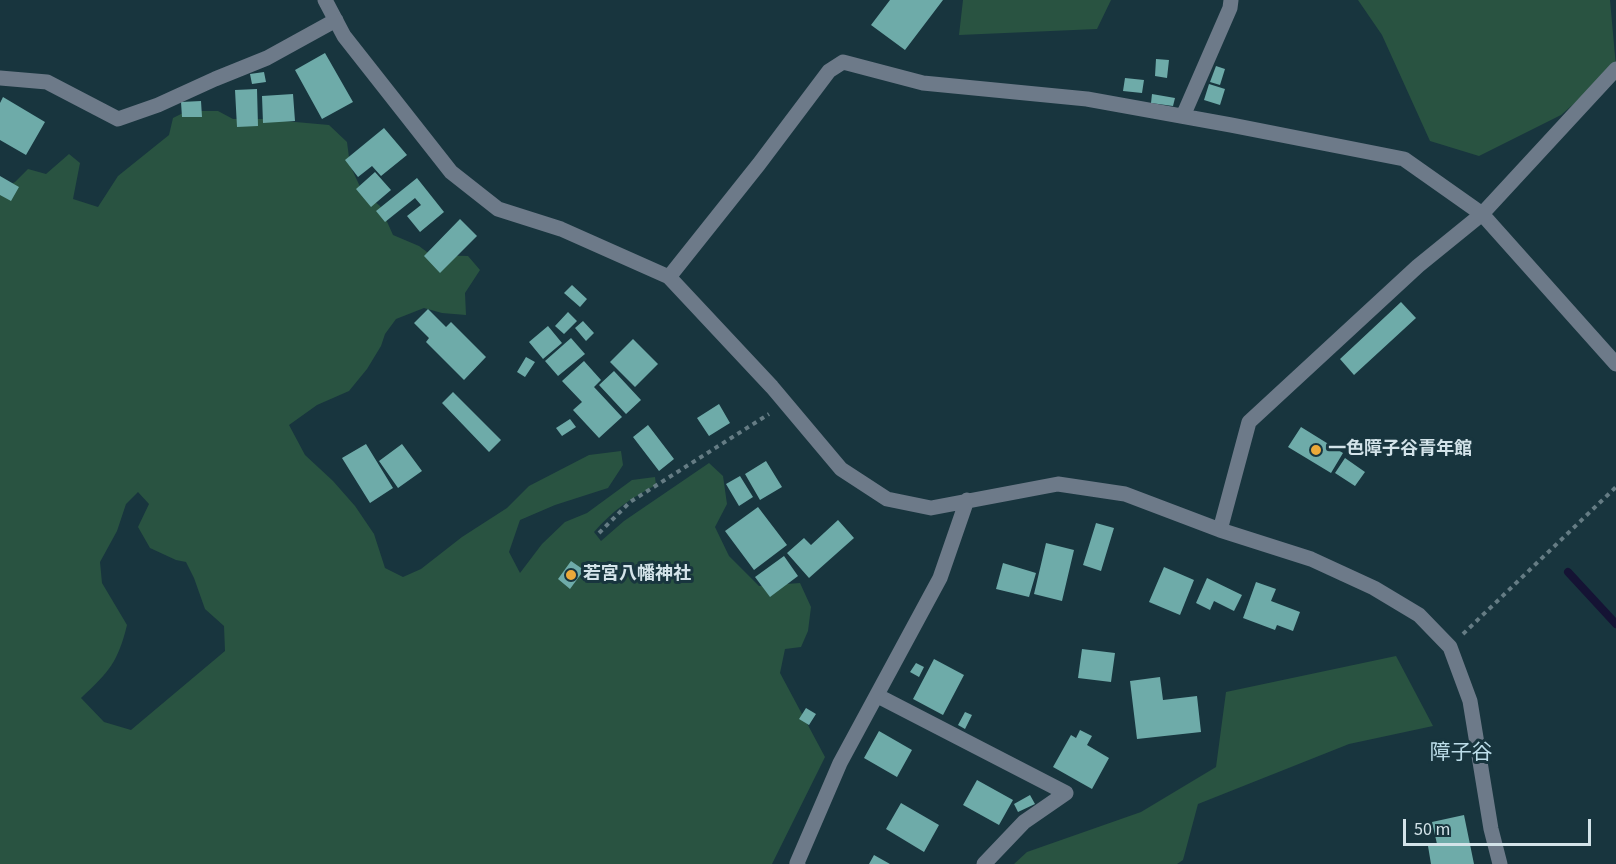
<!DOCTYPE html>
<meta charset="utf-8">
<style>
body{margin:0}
#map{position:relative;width:1616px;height:864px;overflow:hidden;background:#18353e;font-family:"Source Sans 3",sans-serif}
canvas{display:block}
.scale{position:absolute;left:1403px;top:819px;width:188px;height:27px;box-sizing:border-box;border:3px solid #d3e3e9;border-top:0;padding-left:8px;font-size:18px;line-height:21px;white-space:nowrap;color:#d3e3e9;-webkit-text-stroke:4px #18353e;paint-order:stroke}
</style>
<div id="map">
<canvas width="1616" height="864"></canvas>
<div class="scale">50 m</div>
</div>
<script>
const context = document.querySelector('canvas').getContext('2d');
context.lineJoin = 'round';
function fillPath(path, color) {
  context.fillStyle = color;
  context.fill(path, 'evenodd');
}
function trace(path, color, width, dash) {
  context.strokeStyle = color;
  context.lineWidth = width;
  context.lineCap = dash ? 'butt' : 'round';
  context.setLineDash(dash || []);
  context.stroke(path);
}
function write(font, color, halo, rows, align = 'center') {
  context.font = font + ' "Source Sans 3","Noto Sans JP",sans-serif';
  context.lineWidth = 6;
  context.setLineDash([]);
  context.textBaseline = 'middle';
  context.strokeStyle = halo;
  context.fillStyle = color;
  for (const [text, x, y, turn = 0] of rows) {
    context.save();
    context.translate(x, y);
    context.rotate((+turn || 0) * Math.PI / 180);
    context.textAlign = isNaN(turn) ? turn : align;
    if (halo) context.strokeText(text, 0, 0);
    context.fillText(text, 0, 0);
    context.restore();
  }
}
fillPath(new Path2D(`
 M 963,0 L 1111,0 L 1097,29 L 959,35 Z
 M 1358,0 L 1610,0 L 1616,67 L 1561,115 L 1479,156 L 1430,141 L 1382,35 Z
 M 187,111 L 218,111 L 233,119 L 262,119 L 329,125 L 347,142 L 350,165 L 362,191 L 380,206 L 393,235 L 419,246 L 431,255 L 468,256 L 480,270 L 465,293 L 466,315 L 442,313 L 424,308 L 396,319 L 385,334 L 381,346 L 367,369 L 349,391 L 317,405 L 289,425 L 305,455 L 333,481 L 355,506 L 374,534 L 385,568 L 403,577 L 421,569 L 462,537 L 507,508 L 529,486 L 589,455 L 621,451 L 623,465 L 608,488 L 555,505 L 520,520 L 509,552 L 520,573 L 542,544 L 565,522 L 587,513 L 632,480 L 655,477 L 656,485 C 631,498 612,511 594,532 L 601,541 L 624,521 L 709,463 L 723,476 L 727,504 L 715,527 L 729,556 L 759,586 L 800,583 L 811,607 L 808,631 L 801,647 L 785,649 L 780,673 L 825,757 L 772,864 L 0,864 L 0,190 L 15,182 L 28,169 L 46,174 L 69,154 L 80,163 L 73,199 L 98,207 L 118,176 L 169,135 L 173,118 ZM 138,492 L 149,504 L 138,527 L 150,548 L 176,560 L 186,562 L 194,578 L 205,609 L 224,626 L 225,651 L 131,730 L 104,722 L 81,698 C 109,672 118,662 127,625 L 102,583 L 100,562 L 117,531 L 126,504 Z
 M 1396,656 L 1433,726 L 1349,744 L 1198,804 L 1183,860 L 1177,864 L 1014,864 L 1027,852 L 1141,812 L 1216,767 L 1226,692 Z`), '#295341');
trace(new Path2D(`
 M 1568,572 L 1616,624`), '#151334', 8);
fillPath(new Path2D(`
 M 890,0 L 943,0 L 905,50 L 871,25 Z
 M 325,53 L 353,102 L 322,119 L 295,70 Z
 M 1156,59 L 1169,60 L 1167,78 L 1155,76 Z
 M 1216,66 L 1225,69 L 1220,85 L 1210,82 Z
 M 264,72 L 266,82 L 252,84 L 250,74 Z
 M 1125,78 L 1144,80 L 1142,93 L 1123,91 Z
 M 1209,84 L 1225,89 L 1220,105 L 1204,100 Z
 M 257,89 L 258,126 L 237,127 L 235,90 Z
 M 293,94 L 295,121 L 263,123 L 262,96 Z
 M 1152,94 L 1175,98 L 1173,106 L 1151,103 Z
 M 3,97 L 45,122 L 26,155 L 0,140 L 0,103 Z
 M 201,101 L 202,117 L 182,117 L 181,102 Z
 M 384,128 L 407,155 L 381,176 L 372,166 L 358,177 L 345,160 Z
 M 375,172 L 391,190 L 371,207 L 356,189 Z
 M 0,176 L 19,187 L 11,201 L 0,195 Z
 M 417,178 L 444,212 L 420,232 L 407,216 L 421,205 L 415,198 L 385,222 L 376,211 Z
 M 460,219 L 477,236 L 440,273 L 424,256 Z
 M 572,285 L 587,299 L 580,307 L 564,293 Z
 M 1401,302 L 1416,318 L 1354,375 L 1340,359 Z
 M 428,309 L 446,327 L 451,322 L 486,357 L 464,380 L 426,342 L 429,338 L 414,323 Z
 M 568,312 L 577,321 L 564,334 L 555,326 Z
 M 583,321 L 594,333 L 586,341 L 575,328 Z
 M 548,326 L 562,343 L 543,359 L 529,342 Z
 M 571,338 L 585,354 L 558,376 L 545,361 Z
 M 633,339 L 658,364 L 635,387 L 610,362 Z
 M 526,357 L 535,362 L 525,377 L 517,372 Z
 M 584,361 L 601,380 L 594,387 L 622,417 L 599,438 L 573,410 L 582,402 L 562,381 Z
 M 614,371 L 641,400 L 626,414 L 599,385 Z
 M 453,392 L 501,440 L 489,452 L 442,403 Z
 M 719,404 L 730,423 L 709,436 L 697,418 Z
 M 570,419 L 576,427 L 562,436 L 556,428 Z
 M 648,425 L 674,459 L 659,471 L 633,437 Z
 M 1301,427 L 1343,453 L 1331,473 L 1288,447 Z
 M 366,444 L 393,488 L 370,503 L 342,458 Z
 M 402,444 L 422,471 L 398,488 L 379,461 Z
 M 1345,458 L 1365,472 L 1355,486 L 1335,473 Z
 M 766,461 L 782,487 L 760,500 L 745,474 Z
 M 740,476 L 753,497 L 739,506 L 726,484 Z
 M 758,507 L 787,545 L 754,570 L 725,531 Z
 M 838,520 L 854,538 L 809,578 L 787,553 L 804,538 L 811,545 Z
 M 1096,523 L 1114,528 L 1101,571 L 1083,565 Z
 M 1046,543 L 1074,550 L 1062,601 L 1034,594 Z
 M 784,556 L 798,576 L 770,597 L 755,577 Z
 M 571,561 L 584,570 L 570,589 L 558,579 Z
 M 1003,563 L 1036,573 L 1029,597 L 996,589 Z
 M 1164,567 L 1194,580 L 1180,615 L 1149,602 Z
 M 1207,578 L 1242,595 L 1234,611 L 1214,601 L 1210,610 L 1196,603 Z
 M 1256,582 L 1276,589 L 1271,601 L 1300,612 L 1293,631 L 1277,625 L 1275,630 L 1243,618 Z
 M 1082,649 L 1115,653 L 1111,682 L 1078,678 Z
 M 934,659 L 964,675 L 943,715 L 913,699 Z
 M 916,663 L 924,667 L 919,677 L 910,672 Z
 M 1160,677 L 1163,700 L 1197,696 L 1201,732 L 1137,739 L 1130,681 Z
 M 806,708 L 816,714 L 809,725 L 799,719 Z
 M 965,712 L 972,715 L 965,729 L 958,725 Z
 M 1080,730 L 1092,736 L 1087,745 L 1109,758 L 1092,789 L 1053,767 L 1071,735 L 1076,738 Z
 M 879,731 L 912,750 L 897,777 L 864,758 Z
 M 977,780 L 1013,800 L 999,825 L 963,805 Z
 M 1030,795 L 1035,804 L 1018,812 L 1014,804 Z
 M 901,803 L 939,825 L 924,852 L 886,829 Z
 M 1464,815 L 1474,864 L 1431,864 L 1428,846 L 1437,844 L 1432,822 Z
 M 874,855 L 890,864 L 869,864 Z`), '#6eaba9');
trace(new Path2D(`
 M 599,533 L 630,502 L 769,414
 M 1463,634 L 1616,487`), '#657c84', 4, [4.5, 4.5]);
trace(new Path2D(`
 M 325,0 L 344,36 L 451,172 L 498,209 L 561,229 L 669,277 L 772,387 L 841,469 L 887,499 L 931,508 L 1058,484 L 1125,494 L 1220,530 L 1311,559 L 1374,588 L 1419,615 L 1450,647 L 1470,701 L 1491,829 L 1500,864
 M 0,78 L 47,82 L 118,119 L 158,105 L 215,79 L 267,58 L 336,20
 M 1183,116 L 1230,8 L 1231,0
 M 669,277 L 759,164 L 829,71 L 843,62 L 923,83 L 1087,99 L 1231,125 L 1404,159 L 1482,214 L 1616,364
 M 1220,530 L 1249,422 L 1418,266 L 1482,214 L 1616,69
 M 878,696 L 1066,793 L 1024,822 L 984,864
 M 798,864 L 797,863 L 840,763 L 940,578 L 967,500`), '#6d7a89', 15);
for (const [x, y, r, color] of [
 [1316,450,6,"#eba93a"],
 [571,575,6,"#eba93a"]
]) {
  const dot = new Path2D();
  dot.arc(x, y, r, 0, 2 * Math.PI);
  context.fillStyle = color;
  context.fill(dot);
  trace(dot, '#18353e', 2);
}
write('bold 18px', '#d3e3e9', '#18353e', [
 ["一色障子谷青年館",1328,450],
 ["若宮八幡神社",583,575]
], 'left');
write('21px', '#bcdde9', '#18353e', [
 ["障子谷",1461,754]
]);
</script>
